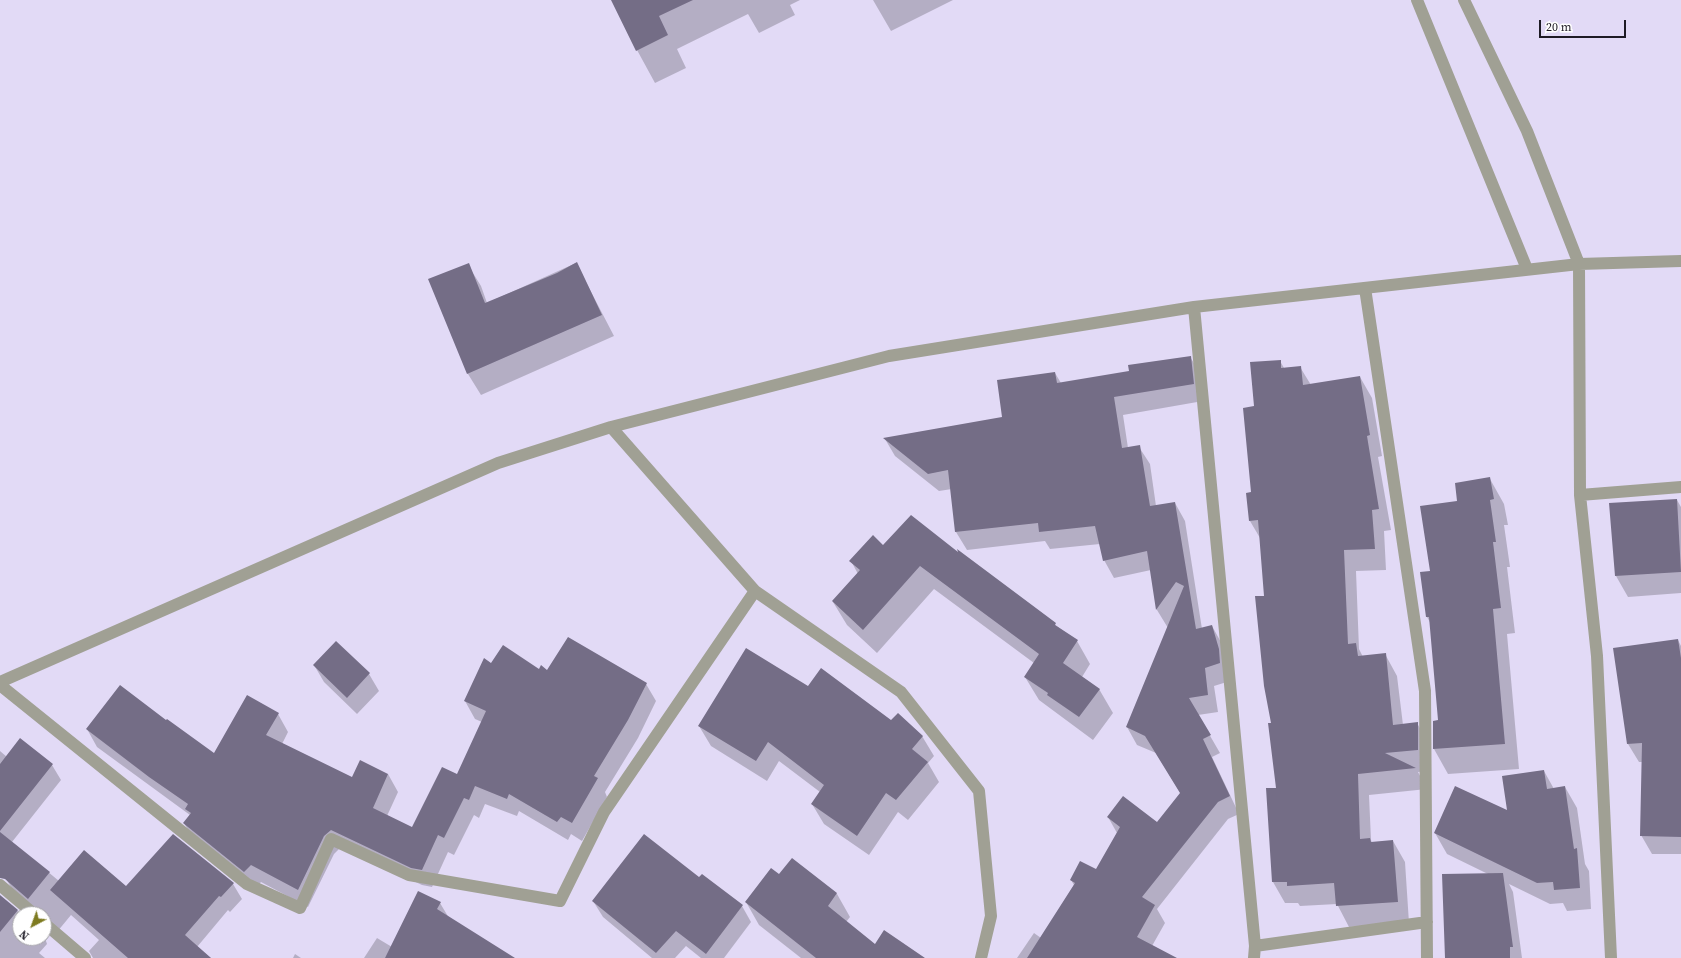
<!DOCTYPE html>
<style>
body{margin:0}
#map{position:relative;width:1681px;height:958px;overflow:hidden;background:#e2daf6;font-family:"Source Serif 4",serif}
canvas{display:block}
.north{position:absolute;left:12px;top:906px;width:40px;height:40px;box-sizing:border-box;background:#fff;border:1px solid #a5a4a8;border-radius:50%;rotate:221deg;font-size:11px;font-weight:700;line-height:16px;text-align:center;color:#1e1b25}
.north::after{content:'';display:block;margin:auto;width:14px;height:18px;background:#7e7b21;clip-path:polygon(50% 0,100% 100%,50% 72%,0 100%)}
.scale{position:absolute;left:1539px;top:20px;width:87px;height:18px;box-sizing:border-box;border:2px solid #1e1b25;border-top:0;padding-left:5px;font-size:12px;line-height:14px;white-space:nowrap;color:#1e1b25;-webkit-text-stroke:3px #fff;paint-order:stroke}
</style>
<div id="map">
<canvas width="1681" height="958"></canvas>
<div class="north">N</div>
<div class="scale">20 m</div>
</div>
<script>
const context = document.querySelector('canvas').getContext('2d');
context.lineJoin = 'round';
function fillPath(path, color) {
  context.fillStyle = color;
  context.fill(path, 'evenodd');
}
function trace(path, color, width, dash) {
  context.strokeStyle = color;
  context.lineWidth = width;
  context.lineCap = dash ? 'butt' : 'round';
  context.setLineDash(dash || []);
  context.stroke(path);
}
fillPath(new Path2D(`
 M 612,0 L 800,0 L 790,5 L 795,15 L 759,33 L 748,14 L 677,49 L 686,68 L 655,83 L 637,50 Z
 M 873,0 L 953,0 L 891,31 Z
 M 576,263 L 614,336 L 481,395 L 468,374 L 430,280 L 468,265 L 481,286 L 487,303 Z
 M 1190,357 L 1201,374 L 1203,401 L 1123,415 L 1128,448 L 1139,447 L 1150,464 L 1156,506 L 1175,503 L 1185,521 L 1202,629 L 1212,626 L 1222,644 L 1230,681 L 1214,686 L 1218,712 L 1198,715 L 1220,753 L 1212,757 L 1239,814 L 1228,819 L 1157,909 L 1165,923 L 1152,946 L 1167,958 L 1017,958 L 1034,933 L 1041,938 L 1074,885 L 1071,880 L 1097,870 L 1117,833 L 1108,817 L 1157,823 L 1181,794 L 1156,753 L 1137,745 L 1127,727 L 1168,628 L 1157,610 L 1151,570 L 1114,578 L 1104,560 L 1100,544 L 1050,549 L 1045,541 L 967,550 L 956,532 L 952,489 L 939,491 L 895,456 L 885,439 L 1004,418 L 1055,373 L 1061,383 L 1130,372 Z
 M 1280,361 L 1284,368 L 1300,367 L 1311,385 L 1360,377 L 1372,398 L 1382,456 L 1378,457 L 1391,530 L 1384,531 L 1386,570 L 1356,571 L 1359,649 L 1363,657 L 1385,654 L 1397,676 L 1403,725 L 1417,723 L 1429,744 L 1430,771 L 1418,772 L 1427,789 L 1369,795 L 1371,840 L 1372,843 L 1393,841 L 1405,862 L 1409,923 L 1349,927 L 1337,904 L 1300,906 L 1298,903 L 1285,903 L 1273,882 L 1267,789 L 1277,788 L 1265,597 L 1260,538 L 1250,521 L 1247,494 L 1252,493 L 1255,407 Z
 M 1490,479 L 1504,504 L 1508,525 L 1504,525 L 1510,567 L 1507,567 L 1515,633 L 1507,634 L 1519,769 L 1448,774 L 1434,749 L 1434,722 L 1439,721 L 1431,624 L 1427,617 L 1421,573 L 1431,572 L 1458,501 Z
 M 1677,500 L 1681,507 L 1681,593 L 1628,597 L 1616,576 L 1610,504 Z
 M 883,546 L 959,554 L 1077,641 L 1090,664 L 1082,677 L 1099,689 L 1113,713 L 1093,740 L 1039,700 L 1025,677 L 1034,663 L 934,589 L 877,653 L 847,625 L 833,602 L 858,574 L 851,561 Z
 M 1678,640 L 1681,646 L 1681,854 L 1652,854 L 1641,835 L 1643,762 L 1639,762 L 1628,744 Z
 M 492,664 L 646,684 L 656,701 L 638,738 L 605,792 L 607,797 L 582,841 L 571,834 L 568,840 L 519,811 L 517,816 L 485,804 L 479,818 L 474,815 L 454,855 L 448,852 L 432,887 L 422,885 L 341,847 L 334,854 L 308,907 L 261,882 L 255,889 L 194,841 L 184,823 L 190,815 L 97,747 L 87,729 L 166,722 L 214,754 L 278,714 L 288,732 L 282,744 L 352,778 L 388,774 L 398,792 L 387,816 L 412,829 L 458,775 L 482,722 L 475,719 L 465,701 Z
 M 314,665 L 369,674 L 379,691 L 357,714 L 324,682 Z
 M 809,687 L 922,736 L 934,756 L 928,763 L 939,782 L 908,820 L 898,812 L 869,855 L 824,824 L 812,804 L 820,792 L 779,761 L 767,781 L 711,746 L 699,726 Z
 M 0,751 L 7,757 L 52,765 L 61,780 L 12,842 L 59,881 L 126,888 L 233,884 L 242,899 L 230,912 L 228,910 L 197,947 L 211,958 L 93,958 L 89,951 L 99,940 L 71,915 L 57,932 L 44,920 L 44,914 L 37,914 L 17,897 L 0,869 Z
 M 1544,771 L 1554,789 L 1565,787 L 1577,808 L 1585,864 L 1589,871 L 1591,909 L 1567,911 L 1563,903 L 1550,904 L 1509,884 L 1513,892 L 1522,958 L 1445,958 L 1488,874 L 1447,854 L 1435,833 L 1508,812 Z
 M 792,859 L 837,894 L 850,917 L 846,922 L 875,945 L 923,958 L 801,958 L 759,925 L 746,902 L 779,875 Z
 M 699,879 L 742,906 L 751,922 L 724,958 L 701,958 L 686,946 L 675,958 L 652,958 L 603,917 L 593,901 Z
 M 0,896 L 21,914 L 20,938 L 44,938 L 44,935 L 47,944 L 39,953 L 45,958 L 0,958 Z
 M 440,903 L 449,918 L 502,958 L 364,958 L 377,938 L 392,947 Z
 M 295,954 L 301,958 L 293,958 Z`), '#0003');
fillPath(new Path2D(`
 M 611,0 L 693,0 L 659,16 L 668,35 L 636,51 Z
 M 577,262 L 602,315 L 467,374 L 428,279 L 469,263 L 485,303 L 557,273 Z
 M 1191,356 L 1194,384 L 1114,397 L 1122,448 L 1140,445 L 1150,506 L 1175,502 L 1196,629 L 1212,625 L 1219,649 L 1220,663 L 1205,668 L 1208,695 L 1189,698 L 1211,735 L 1203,739 L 1230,796 L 1218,802 L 1142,897 L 1155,905 L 1137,937 L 1177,958 L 1027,958 L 1075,883 L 1070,880 L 1080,861 L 1096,869 L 1120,827 L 1107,817 L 1123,796 L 1157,822 L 1180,793 L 1145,736 L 1126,727 L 1184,586 L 1176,582 L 1156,610 L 1147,551 L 1103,561 L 1095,526 L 1039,532 L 1038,523 L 955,532 L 948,470 L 928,474 L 883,438 L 1002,417 L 997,380 L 1055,372 L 1057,383 L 1129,371 L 1128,365 Z
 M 1281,360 L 1281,368 L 1301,366 L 1303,385 L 1360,376 L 1370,435 L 1367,436 L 1379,509 L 1372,510 L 1375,549 L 1344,550 L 1348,644 L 1356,643 L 1358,656 L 1386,653 L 1393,725 L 1418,722 L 1418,750 L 1385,753 L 1416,768 L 1358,774 L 1360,839 L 1370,838 L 1371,842 L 1393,840 L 1398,902 L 1336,906 L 1334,883 L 1287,886 L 1287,882 L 1272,882 L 1266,788 L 1276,788 L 1268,723 L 1271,723 L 1264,686 L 1255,596 L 1264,596 L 1258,520 L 1249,521 L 1246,493 L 1251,492 L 1243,408 L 1254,406 L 1250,362 Z
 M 1490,477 L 1494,499 L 1490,500 L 1496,542 L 1493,542 L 1501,608 L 1493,609 L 1505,744 L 1433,749 L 1433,721 L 1438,720 L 1429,617 L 1426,617 L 1420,572 L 1430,571 L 1420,506 L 1457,501 L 1455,483 Z
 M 1677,499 L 1681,572 L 1615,576 L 1609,503 Z
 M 911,515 L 958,552 L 957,549 L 1056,623 L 1055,625 L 1078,640 L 1063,663 L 1100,689 L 1079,717 L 1047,695 L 1048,693 L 1024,677 L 1039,654 L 920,566 L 863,630 L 832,601 L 860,570 L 849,561 L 873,535 L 883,545 Z
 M 568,637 L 647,683 L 628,720 L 594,776 L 598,778 L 572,823 L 561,817 L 557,822 L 509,794 L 507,799 L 475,786 L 469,800 L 464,798 L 444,838 L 438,835 L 422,870 L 411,868 L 331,830 L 324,836 L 298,890 L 251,865 L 244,872 L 183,823 L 191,813 L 185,809 L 188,804 L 149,777 L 86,729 L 120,685 L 166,720 L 167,719 L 214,753 L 247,695 L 279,713 L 266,735 L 352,777 L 360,760 L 388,774 L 373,808 L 412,827 L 442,767 L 457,774 L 486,711 L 464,701 L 484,658 L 491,663 L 503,645 L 539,669 L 541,665 L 547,670 Z
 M 1678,639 L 1681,658 L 1681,837 L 1640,836 L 1642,743 L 1627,744 L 1613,648 Z
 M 336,641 L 370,673 L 347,698 L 313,665 Z
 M 746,648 L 808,686 L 821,668 L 891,720 L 898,713 L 923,736 L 912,749 L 928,762 L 896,800 L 886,793 L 857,836 L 811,804 L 824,785 L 768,742 L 756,761 L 698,726 Z
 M 20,738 L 53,764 L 0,831 L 0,764 Z
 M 1544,770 L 1547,789 L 1565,786 L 1574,849 L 1577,848 L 1580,888 L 1554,890 L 1553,882 L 1537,883 L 1434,833 L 1455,786 L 1507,810 L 1502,776 Z
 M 0,832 L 50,872 L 28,899 L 5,879 L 0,878 Z
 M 173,834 L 234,883 L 221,897 L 219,896 L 185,935 L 211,958 L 128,958 L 50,890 L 84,850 L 126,886 Z
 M 644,834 L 699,877 L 702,874 L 743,905 L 706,954 L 676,931 L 656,953 L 592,901 Z
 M 792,858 L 837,893 L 828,906 L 875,944 L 884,930 L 925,958 L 816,958 L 745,902 L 771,868 L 779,874 Z
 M 1503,873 L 1513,947 L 1510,947 L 1510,958 L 1445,958 L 1442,874 Z
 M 418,891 L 441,902 L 437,909 L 515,958 L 385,958 Z
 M 0,895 L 18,910 L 0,932 Z`), '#746d86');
trace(new Path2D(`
 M 1417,0 L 1527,269
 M 1464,0 L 1527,131 L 1579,264 L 1580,495 L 1597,656 L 1611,958
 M 1365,288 L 1425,691 L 1427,958
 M 1194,307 L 1255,946 L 1254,958
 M 611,427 L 755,591 L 901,692 L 979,791 L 991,916 L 981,958
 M 1580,495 L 1681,487
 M 0,682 L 498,463 L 611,427 L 889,356 L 1194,307 L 1579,264 L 1681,261
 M 0,685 L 247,884 L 300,908 L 331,839 L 409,875 L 560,901 L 604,812 L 755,591
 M 0,885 L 34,914
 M 44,923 L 85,958
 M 1255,946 L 1427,922`), '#a0a094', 12);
</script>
